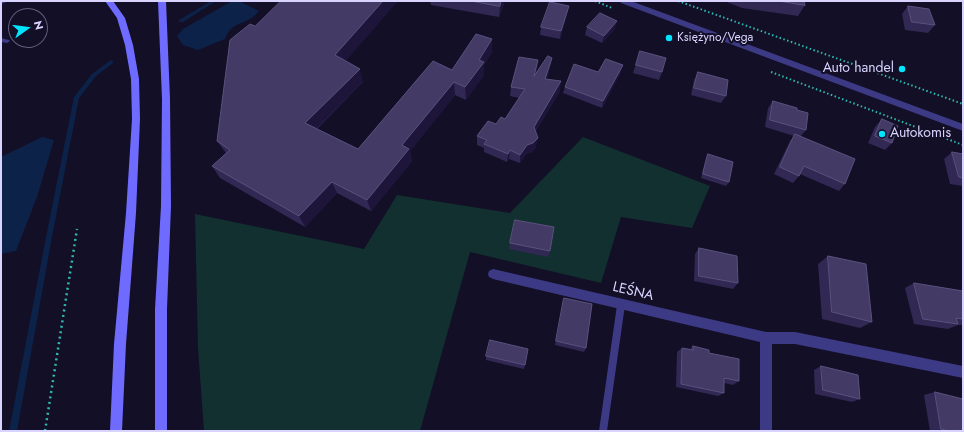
<!DOCTYPE html>
<meta charset="utf-8">
<style>
body{margin:0}
#map{position:relative;width:964px;height:432px;overflow:hidden;background:#130f26;font-family:Jost,sans-serif}
canvas{display:block}
.frame{position:absolute;inset:0;border:2px solid #d9d4ff;pointer-events:none}
.north{position:absolute;left:8px;top:8px;width:40px;height:40px;box-sizing:border-box;background:#130f26;border:1px solid #625e7d;border-radius:50%;rotate:76deg;font-size:11px;font-weight:700;line-height:16px;text-align:center;color:#d9d4ff}
.north::after{content:'';display:block;margin:auto;width:14px;height:18px;background:#00e5ff;clip-path:polygon(50% 0,100% 100%,50% 72%,0 100%)}
</style>
<div id="map">
<canvas width="964" height="432"></canvas>
<div class="frame"></div>
<div class="north">N</div>
</div>
<script>
const context = document.querySelector('canvas').getContext('2d');
context.lineJoin = 'round';
function fillPath(path, color) {
  context.fillStyle = color;
  context.fill(path, 'evenodd');
}
function trace(path, color, width, dash) {
  context.strokeStyle = color;
  context.lineWidth = width;
  context.lineCap = dash ? 'butt' : 'round';
  context.setLineDash(dash || []);
  context.stroke(path);
}
function write(font, color, halo, rows, align = 'center') {
  context.font = font + ' Jost,sans-serif';
  context.lineWidth = 4;
  context.setLineDash([]);
  context.textBaseline = 'middle';
  context.strokeStyle = halo;
  context.fillStyle = color;
  for (const [text, x, y, turn = 0] of rows) {
    context.save();
    context.translate(x, y);
    context.rotate((+turn || 0) * Math.PI / 180);
    context.textAlign = isNaN(turn) ? turn : align;
    if (halo) context.strokeText(text, 0, 0);
    context.fillText(text, 0, 0);
    context.restore();
  }
}
fillPath(new Path2D(`
 M 583,137 L 710,186 L 692,228 L 621,217 L 601,283 L 470,252 L 420,431 L 204,431 L 198,348 L 195,214 L 364,249 L 397,195 L 510,213 Z`), '#12302f');
fillPath(new Path2D(`
 M 232,1 L 239,1 L 259,11 C 248,26 231,20 225,39 L 198,50 L 183,45 L 177,36 L 183,29 Z
 M 42,137 L 54,140 L 37,197 L 16,251 L 1,254 L 1,157 Z`), '#0c2248');
fillPath(new Path2D(`
 M 211,1 L 216,1 L 183,22 L 179,22 L 179,20 Z
 M 111,60 L 113,61 L 113,63 L 96,76 L 79,98 L 52,237 L 17,431 L 9,431 L 46,237 L 74,97 L 92,74 Z`), '#0c2248');
trace(new Path2D(`
 M 595,1 L 612,8
 M 678,1 L 963,104
 M 771,72 L 963,145`), '#2fb8b0', 2, [1.5, 2.5]);
trace(new Path2D(`
 M 45,431 L 77,229`), '#2fb8b0', 2.5, [2, 3.5]);
fillPath(new Path2D(`
 M 1,38 L 9,40 L 10,41 L 7,43 L 1,42 Z
 M 621,301 L 624,302 L 625,305 L 607,431 L 599,431 L 617,305 L 618,302 Z`), '#3d3a85');
fillPath(new Path2D(`
 M 1,1 L 9,1 L 1,4 Z
 M 620,1 L 631,1 L 963,124 L 963,131 L 621,3 Z
 M 493,269 L 766,332 L 795,332 L 963,366 L 963,378 L 795,344 L 772,344 L 772,431 L 760,431 L 760,342 L 493,279 L 489,277 L 488,274 L 489,271 Z`), '#3d3a85');
fillPath(new Path2D(`
 M 105,1 L 113,1 L 125,18 L 133,45 L 139,79 L 140,119 L 136,213 L 126,344 L 122,431 L 110,431 L 114,344 L 126,213 L 132,119 L 131,79 L 125,45 L 117,18 Z
 M 158,1 L 166,1 L 170,99 L 171,206 L 167,309 L 167,431 L 155,431 L 155,309 L 161,206 L 162,99 Z`), '#6f6bff');
fillPath(new Path2D(`
 M 430,1 L 505,1 L 499,17 L 431,5 Z
 M 724,1 L 804,1 L 805,5 L 798,16 L 742,8 Z
 M 908,6 L 935,25 L 928,33 L 905,30 L 902,14 Z
 M 567,14 L 560,39 L 540,35 L 541,27 Z
 M 255,26 L 345,61 L 363,82 L 317,129 L 358,149 L 452,70 L 492,52 L 484,65 L 484,75 L 466,100 L 455,95 L 410,151 L 412,161 L 371,211 L 337,193 L 305,227 L 220,178 L 212,166 L 226,153 L 217,141 Z
 M 587,27 L 615,29 L 602,43 L 585,35 Z
 M 640,51 L 662,72 L 659,80 L 633,73 Z
 M 552,58 L 550,67 L 547,79 L 560,91 L 535,132 L 536,147 L 532,152 L 526,154 L 520,163 L 509,159 L 507,162 L 484,152 L 484,148 L 477,145 L 477,136 L 505,119 L 519,98 L 510,96 L 511,87 L 538,60 L 536,73 Z
 M 598,72 L 621,72 L 602,108 L 563,93 L 565,87 Z
 M 698,72 L 726,96 L 721,103 L 691,95 L 694,80 Z
 M 773,101 L 797,110 L 806,130 L 801,136 L 845,184 L 839,191 L 800,174 L 799,176 L 793,183 L 774,174 L 790,141 L 794,136 L 765,127 L 768,108 Z
 M 882,119 L 892,143 L 885,150 L 868,143 L 875,127 Z
 M 952,152 L 963,154 L 963,186 L 950,184 L 944,159 Z
 M 708,154 L 729,182 L 726,186 L 701,178 L 706,158 Z
 M 510,243 L 550,251 L 548,257 L 509,249 Z
 M 699,248 L 738,283 L 733,289 L 694,281 L 695,254 Z
 M 828,256 L 872,322 L 860,328 L 822,319 L 818,264 Z
 M 914,283 L 963,291 L 963,325 L 958,325 L 948,329 L 914,324 L 905,288 Z
 M 564,298 L 586,348 L 584,352 L 555,345 L 563,302 Z
 M 693,346 L 709,353 L 739,381 L 733,385 L 724,383 L 724,393 L 718,396 L 676,387 L 677,352 L 682,348 L 690,349 Z
 M 486,356 L 525,365 L 524,369 L 486,360 Z
 M 821,366 L 860,399 L 852,402 L 815,394 L 814,370 Z
 M 935,392 L 963,431 L 930,431 L 924,395 Z`), '#312854');
fillPath(new Path2D(`
 M 383,1 L 398,1 L 339,69 L 335,55 Z
 M 501,1 L 505,1 L 499,17 L 500,6 Z
 M 569,6 L 567,14 L 560,39 L 561,31 Z
 M 617,21 L 615,29 L 602,43 L 604,36 Z
 M 492,39 L 492,52 L 484,65 L 484,75 L 466,100 L 465,87 L 479,60 Z
 M 552,58 L 550,67 L 544,89 L 545,79 Z
 M 538,60 L 537,70 L 533,86 L 534,76 Z
 M 623,65 L 621,72 L 602,108 L 603,101 Z
 M 360,69 L 363,82 L 310,135 L 305,123 Z
 M 561,81 L 560,91 L 532,136 L 534,127 Z
 M 454,82 L 455,95 L 410,151 L 412,161 L 371,211 L 367,200 L 402,145 Z
 M 538,138 L 536,147 L 532,152 L 526,154 L 520,163 L 520,155 L 527,145 Z
 M 510,150 L 509,159 L 507,162 L 508,154 Z
 M 332,182 L 337,193 L 305,227 L 299,216 Z`), '#1d163a');
const building = new Path2D(`
 M 281,1 L 383,1 L 335,55 L 360,69 L 305,123 L 358,149 L 433,61 L 452,70 L 476,34 L 492,39 L 479,60 L 484,62 L 465,87 L 454,82 L 402,145 L 409,149 L 367,200 L 332,182 L 299,216 L 212,166 L 230,150 L 217,141 L 230,40 L 250,24 L 255,26 Z
 M 471,1 L 501,1 L 500,6 Z
 M 779,1 L 804,1 L 805,5 Z
 M 550,2 L 569,6 L 561,31 L 541,27 Z
 M 908,6 L 929,9 L 935,25 L 912,22 Z
 M 600,13 L 617,21 L 604,36 L 587,27 Z
 M 640,51 L 666,58 L 662,72 L 636,65 Z
 M 548,56 L 552,58 L 545,79 L 561,81 L 534,127 L 538,138 L 533,143 L 527,145 L 520,155 L 510,150 L 508,154 L 484,144 L 487,140 L 477,136 L 488,121 L 496,124 L 501,117 L 505,119 L 525,89 L 511,87 L 519,57 L 538,60 L 534,76 Z
 M 606,59 L 623,65 L 603,101 L 565,87 L 574,64 L 598,72 Z
 M 698,72 L 728,80 L 726,96 L 694,88 Z
 M 773,101 L 797,108 L 797,110 L 808,113 L 806,130 L 770,120 Z
 M 882,119 L 898,126 L 892,143 L 875,136 Z
 M 795,134 L 855,159 L 845,184 L 804,166 L 799,176 L 780,167 Z
 M 952,152 L 963,154 L 963,178 L 959,177 Z
 M 708,154 L 733,162 L 729,182 L 703,174 Z
 M 515,220 L 554,227 L 550,251 L 510,243 Z
 M 699,248 L 737,256 L 738,283 L 699,276 Z
 M 828,256 L 866,264 L 872,322 L 832,312 Z
 M 914,283 L 963,291 L 963,319 L 956,318 L 958,324 L 923,319 Z
 M 564,298 L 592,304 L 586,348 L 556,341 Z
 M 490,340 L 528,349 L 525,365 L 486,356 Z
 M 693,346 L 709,350 L 709,353 L 739,359 L 739,381 L 724,378 L 724,393 L 681,384 L 682,348 L 693,350 Z
 M 821,366 L 858,375 L 860,399 L 823,390 Z
 M 935,392 L 963,399 L 963,431 L 949,431 L 941,429 Z`);
fillPath(building, '#433a66');
trace(building, '#5a527e', 1);
for (const [x, y, r, color] of [
 [669,38,4,"#00e5ff"],
 [902,69,4,"#00e5ff"],
 [882,134,4,"#00e5ff"]
]) {
  const dot = new Path2D();
  dot.arc(x, y, r, 0, 2 * Math.PI);
  context.fillStyle = color;
  context.fill(dot);
  trace(dot, '#130f26', 1.5);
}
write('12px', '#d9d4ff', '#130f26', [
 ["Księżyno/Vega",677,38]
], 'left');
write('14px', '#d9d4ff', '#130f26', [
 ["Auto handel",894,69],
 ["Autokomis",890,134,"left"]
], 'right');
write('14px', '#d9d4ff', '#130f26', [
 ["LEŚNA",633,292,13]
]);
</script>
